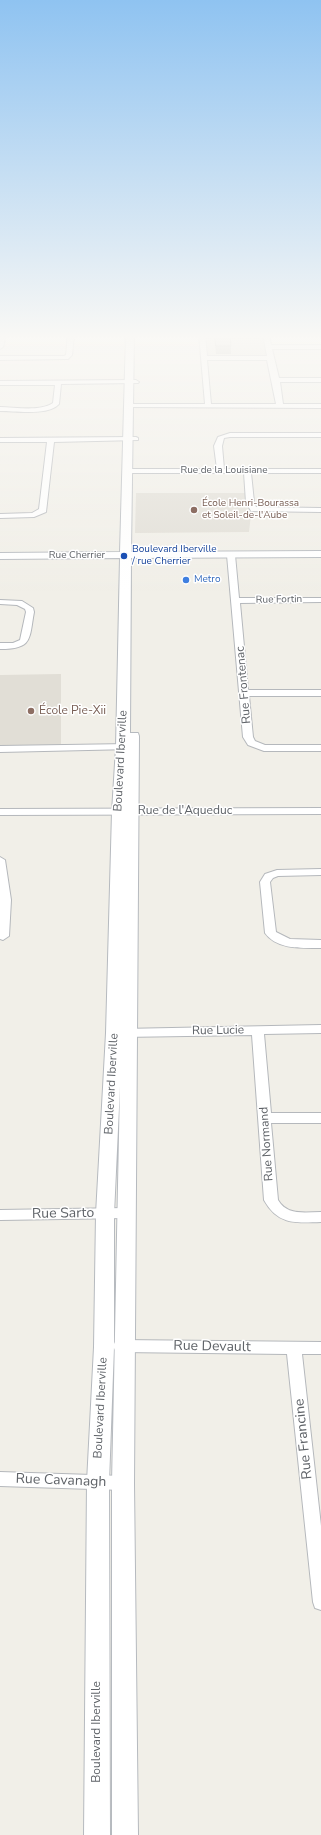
<!DOCTYPE html>
<meta charset="utf-8">
<style>
body{margin:0}
canvas{display:block;background:#f1efe8}
</style>
<canvas width="321" height="1835"></canvas>
<script>
const context = document.querySelector('canvas').getContext('2d');
context.lineJoin = 'round';
function fillPath(path, color) {
  context.fillStyle = color;
  context.fill(path, 'evenodd');
}
function trace(path, color, width, dash) {
  context.strokeStyle = color;
  context.lineWidth = width;
  context.lineCap = dash ? 'butt' : 'round';
  context.setLineDash(dash || []);
  context.stroke(path);
}
function write(font, color, halo, rows, align = 'center') {
  context.font = font + ' "Nunito Sans",sans-serif';
  context.lineWidth = 3;
  context.setLineDash([]);
  context.textBaseline = 'middle';
  context.strokeStyle = halo;
  context.fillStyle = color;
  for (const [text, x, y, turn = 0] of rows) {
    context.save();
    context.translate(x, y);
    context.rotate((+turn || 0) * Math.PI / 180);
    context.textAlign = isNaN(turn) ? turn : align;
    if (halo) context.strokeText(text, 0, 0);
    context.fillText(text, 0, 0);
    context.restore();
  }
}
fillPath(new Path2D(`
 M 202,334 L 266,334 L 270,358 L 204,358 Z
 M 136,493 L 250,493 L 252,506 L 249,532 L 135,533 Z
 M 61,674 L 61,748 L 0,749 L 0,675 Z`), '#e1ded6');
const street = new Path2D(`
 M 0,334 L 6,334 L 3,347 L 0,349 Z
 M 68,334 L 74,334 L 72,355 L 68,359 L 0,360 L 0,356 L 64,356 L 66,355 Z
 M 199,334 L 205,334 L 207,356 L 267,356 L 263,334 L 269,334 L 271,345 L 321,345 L 321,349 L 272,349 L 279,378 L 321,378 L 321,382 L 280,382 L 283,404 L 321,404 L 321,408 L 127,407 L 126,406 L 129,404 L 205,404 ZM 207,360 L 267,360 L 276,404 L 211,404 Z
 M 136,380 L 139,382 L 138,383 L 61,384 L 59,404 C 48,416 16,411 0,411 L 0,407 C 15,407 39,412 53,403 L 55,385 L 0,385 L 0,381 Z
 M 230,433 L 321,433 L 321,437 L 230,437 L 224,438 L 222,446 L 224,469 L 321,469 L 321,473 L 251,473 L 254,502 L 256,507 L 321,508 L 321,512 L 251,511 L 246,502 L 244,473 L 127,473 L 123,471 L 127,469 L 217,469 L 214,446 L 218,437 Z
 M 136,437 L 138,438 L 138,440 L 54,442 L 46,512 L 34,517 L 0,518 L 0,514 L 32,513 L 39,509 L 47,442 L 0,442 L 0,438 Z
 M 228,553 L 234,553 L 235,555 L 239,598 L 321,598 L 321,602 L 240,603 L 248,690 L 321,690 L 321,696 L 249,696 L 253,737 L 255,741 L 265,745 L 321,745 L 321,751 L 264,751 L 248,745 L 243,737 L 227,555 Z
 M 0,600 L 22,601 L 33,608 L 34,612 C 29,639 33,649 0,649 L 0,643 L 13,643 L 20,640 L 26,612 L 25,609 L 17,605 L 0,604 Z
 M 129,744 L 132,745 L 134,747 L 132,749 L 0,752 L 0,746 Z
 M 321,808 L 321,814 L 0,815 L 0,809 Z
 M 0,857 L 5,860 L 11,900 L 9,936 L 3,940 L 0,939 Z
 M 321,869 L 321,875 L 278,876 L 273,878 L 270,882 L 276,932 L 290,939 L 321,940 L 321,948 C 303,948 277,950 265,933 L 260,882 L 265,874 L 277,870 Z
 M 321,1025 L 321,1033 L 264,1034 L 271,1113 L 321,1113 L 321,1123 L 271,1123 L 278,1200 C 287,1216 305,1212 321,1212 L 321,1222 C 295,1223 278,1225 264,1200 L 252,1035 L 122,1037 L 118,1036 L 116,1033 L 118,1030 L 122,1029 Z
 M 126,1208 L 131,1209 L 133,1213 L 131,1217 L 126,1218 L 0,1220 L 0,1210 Z
 M 120,1340 L 321,1342 L 321,1354 L 302,1354 L 321,1526 L 321,1610 L 315,1608 L 313,1602 L 287,1354 L 120,1352 L 115,1350 L 113,1346 L 115,1342 Z
 M 0,1472 L 123,1476 L 129,1478 L 131,1483 L 129,1488 L 123,1490 L 0,1486 Z`);
const secondary = new Path2D(`
 M 126,334 L 134,334 L 131,552 L 321,551 L 321,557 L 131,558 L 130,733 L 138,733 L 139,736 L 134,1483 L 138,1835 L 112,1835 L 112,1483 L 120,1086 L 114,1214 L 114,1347 L 109,1482 L 110,1835 L 84,1835 L 87,1482 L 94,1347 L 96,1214 L 106,1033 L 112,812 L 116,747 L 120,558 L 0,559 L 0,553 L 120,552 Z`);
trace(street, '#b5b8bc', 2);
trace(secondary, '#b6babf', 2);
fillPath(street, '#fff');
fillPath(secondary, '#fff');
fillPath(new Path2D(`
 M 214,334 L 230,334 L 231,346 L 231,354 L 216,354 Z`), '#afaea9');
const building = new Path2D(`
 M 215,334 L 230,334 L 231,346 L 216,346 Z`);
fillPath(building, '#cccac5');
trace(building, '#8f8d8a', 1);
const sky = context.createLinearGradient(0, 0, 0, 591);
sky.addColorStop(0, '#8fc3f1');
sky.addColorStop(0.57, '#f9f8f5');
sky.addColorStop(1, '#f9f8f500');
context.fillStyle = sky;
context.fillRect(0, 0, 321, 591);
for (const [x, y, r, color] of [
 [194,510,4,"#8d6e63"],
 [124,556,4,"#1a4fb4"],
 [186,580,4,"#3f7fe0"],
 [31,711,4,"#8d6e63"]
]) {
  const dot = new Path2D();
  dot.arc(x, y, r, 0, 2 * Math.PI);
  context.fillStyle = color;
  context.fill(dot);
  trace(dot, '#fff', 1.5);
}
write('10px', '#5f6368', '#fff', [
 ["Rue de la Louisiane",224,471],
 ["Rue Cherrier",77,556],
 ["Rue Fortin",279,600,-1]
]);
write('10px', '#785e54', '#fff', [
 ["École Henri-Bourassa",202,504],
 ["et Soleil-de-l'Aube",202,516]
], 'left');
write('10px', '#164399', '#fff', [
 ["Boulevard Iberville",132,550],
 ["/ rue Cherrier",132,562]
], 'left');
write('10px', '#366cbe', '#fff', [
 ["Metro",194,580]
], 'left');
write('12px', '#5f6368', '#fff', [
 ["Rue Frontenac",244,685,-95],
 ["Boulevard Iberville",121,761,-87],
 ["Rue de l'Aqueduc",185,811],
 ["Rue Lucie",218,1031,-1],
 ["Boulevard Iberville",112,1084,-87],
 ["Rue Normand",267,1144,-94],
 ["Boulevard Iberville",101,1408,-87],
 ["Boulevard Iberville",97,1732,-90]
]);
write('12px', '#785e54', '#fff', [
 ["École Pie-Xii",39,711]
], 'left');
write('14px', '#5f6368', '#fff', [
 ["Rue Sarto",63,1214,-1],
 ["Rue Devault",212,1347,1],
 ["Rue Francine",304,1439,-96],
 ["Rue Cavanagh",61,1481,2]
]);
</script>
